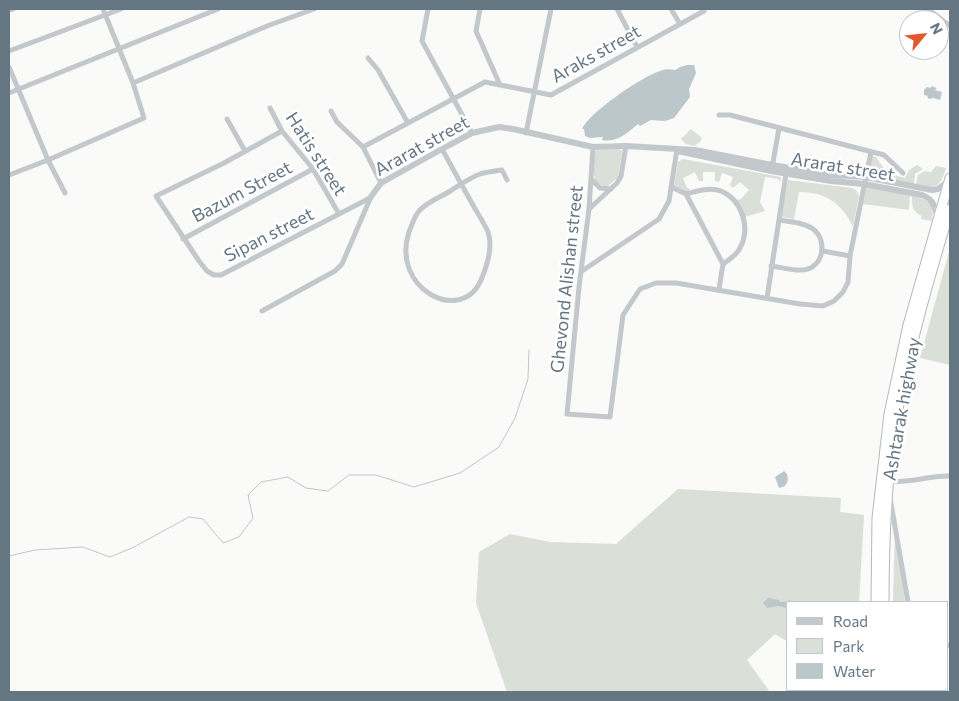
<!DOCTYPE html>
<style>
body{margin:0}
#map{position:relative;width:959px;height:701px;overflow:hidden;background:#fafaf8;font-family:Commissioner,sans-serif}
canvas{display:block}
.frame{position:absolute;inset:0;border:10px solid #657683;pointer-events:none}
.legend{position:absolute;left:786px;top:601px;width:162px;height:90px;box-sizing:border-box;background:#fff;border:1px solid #c1c8cd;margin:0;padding:6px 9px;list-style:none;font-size:15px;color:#657683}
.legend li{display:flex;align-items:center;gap:10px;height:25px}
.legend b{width:25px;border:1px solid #c1c8cd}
.north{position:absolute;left:899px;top:10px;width:50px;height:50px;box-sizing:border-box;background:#fff;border:1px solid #c1c8cd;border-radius:50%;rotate:62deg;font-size:14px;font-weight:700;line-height:20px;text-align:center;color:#657683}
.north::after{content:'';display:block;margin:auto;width:18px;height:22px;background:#e4572e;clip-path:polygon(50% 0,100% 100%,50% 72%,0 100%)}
</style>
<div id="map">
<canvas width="959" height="701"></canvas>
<div class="frame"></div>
<ul class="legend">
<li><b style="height:6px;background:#c3c8cc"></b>Road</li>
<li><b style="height:14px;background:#dadfd7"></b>Park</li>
<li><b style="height:14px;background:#bbc7cb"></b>Water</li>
</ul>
<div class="north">N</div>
</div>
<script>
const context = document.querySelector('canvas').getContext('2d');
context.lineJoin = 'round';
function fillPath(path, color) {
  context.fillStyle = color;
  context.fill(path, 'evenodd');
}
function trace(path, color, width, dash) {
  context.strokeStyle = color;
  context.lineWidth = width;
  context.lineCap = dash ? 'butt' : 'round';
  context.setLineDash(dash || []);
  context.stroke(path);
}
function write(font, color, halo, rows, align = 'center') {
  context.font = font + ' Commissioner,sans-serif';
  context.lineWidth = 5;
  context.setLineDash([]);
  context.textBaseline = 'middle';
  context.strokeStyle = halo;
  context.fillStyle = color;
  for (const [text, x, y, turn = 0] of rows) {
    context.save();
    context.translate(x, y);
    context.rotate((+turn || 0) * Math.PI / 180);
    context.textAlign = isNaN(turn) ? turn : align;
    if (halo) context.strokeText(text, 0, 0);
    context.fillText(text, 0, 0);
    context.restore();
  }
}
fillPath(new Path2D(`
 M 691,129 L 702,138 L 700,142 L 694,146 L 686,144 L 681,139 Z
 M 618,149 L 622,151 L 622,154 L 618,177 L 608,186 C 589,187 594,166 594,152 L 597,150 Z
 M 872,156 L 876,157 C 885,171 889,174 905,178 L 909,170 L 917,165 L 923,169 L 915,174 L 914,185 L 872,176 L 868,172 Z
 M 683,159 L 781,177 L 781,182 L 778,179 L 765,177 L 760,202 L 765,211 L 745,217 L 736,201 L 738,199 L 740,200 L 749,190 L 740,182 L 733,188 L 730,185 L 733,177 L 722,173 L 719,182 L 715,181 L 715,172 L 703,172 L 703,181 L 699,181 L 695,172 L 683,178 L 687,188 L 689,188 L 690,191 L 686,193 L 674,186 L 678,162 Z
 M 936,166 L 946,168 C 940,188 936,189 916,185 L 918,175 L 925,171 L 931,172 Z
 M 788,180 L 852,188 L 856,190 L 859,196 L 853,226 C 841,203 826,192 799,192 L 794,219 L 781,217 Z
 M 866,187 L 910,195 L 909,210 L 863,204 Z
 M 912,196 C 929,200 935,202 932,221 L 921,219 L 922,216 C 912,212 912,206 912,196 Z
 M 950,248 L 950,365 L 920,358 Z
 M 678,489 L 841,498 L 840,512 L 864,515 L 859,602 L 788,602 L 788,642 L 775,634 L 747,660 L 770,692 L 507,692 L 476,603 L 479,552 L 510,534 L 550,542 L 616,544 Z
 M 895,527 L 905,602 L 893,602 Z`), '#dadfd7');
fillPath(new Path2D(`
 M 687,65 L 694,65 L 696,73 L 689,89 L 690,97 L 674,118 L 665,121 L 651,120 L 640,126 L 638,124 C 627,133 617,143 602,140 L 603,137 L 590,138 L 585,136 L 584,129 L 582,129 C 590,112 641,77 660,71 C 665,69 669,69 675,70 L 680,67 Z
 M 931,86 L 937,88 L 935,90 L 942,92 L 940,100 L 933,98 L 929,99 L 927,97 L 928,96 L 924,95 L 924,90 L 927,87 L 931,88 Z
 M 784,471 L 787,474 L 788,480 L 785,486 L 779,488 L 775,477 Z
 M 768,598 L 779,600 L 780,602 L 787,602 L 790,600 L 792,602 L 788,602 L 786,608 L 779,606 L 767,608 L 763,603 Z`), '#bbc7cb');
trace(new Path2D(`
 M 9,556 L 35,550 L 83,547 L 110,557 L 132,548 L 189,517 L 203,519 L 223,543 L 239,537 L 253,518 L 248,495 L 261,482 L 288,477 L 306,488 L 328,491 L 349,475 L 376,475 L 414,487 L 460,473 L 499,447 L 515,418 L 528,379 L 529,350`), '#bbc7cb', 1);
const trunk = new Path2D(`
 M 876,602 L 877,518 L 889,414 L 908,325 L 950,178
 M 884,602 C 884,541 886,480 896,420 C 909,348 929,279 950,209
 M 876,692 L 876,690
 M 884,692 L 884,690`);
trace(trunk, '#b4b9bd', 11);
trace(new Path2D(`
 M 428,9 L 422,41 L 472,133
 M 480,9 L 476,31 L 500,85
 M 617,9 L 637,47
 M 671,9 L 680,24
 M 928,9 L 950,26
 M 9,10 L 13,9
 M 9,51 L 121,9
 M 368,58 L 378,70 L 408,123
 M 9,67 L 48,160 L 65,193
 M 133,83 L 267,26 L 314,9
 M 9,93 L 218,9
 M 270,108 L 282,131 L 313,169 L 339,214
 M 331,111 L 337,122 L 363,147 L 381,183
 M 719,115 L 730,115 L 884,155 L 903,173
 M 227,119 L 245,151
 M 282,131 L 224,163 L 156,196 L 199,261 L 207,271 L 214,275 L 221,275 L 370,198
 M 526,133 L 551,9
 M 363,147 L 485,82 L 551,95 L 704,11
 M 593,147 L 589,209 L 579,287 L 567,414 L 610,417 L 623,315 L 640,289 L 656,283 L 676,283 L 800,304 L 823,306 L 834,301 L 843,292 L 848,282 L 850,256 L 871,152
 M 442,149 C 452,167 462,186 473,205 C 478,214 484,223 488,232 C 493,246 487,266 481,280 C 461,326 390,288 409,232 C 412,225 414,217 419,211 C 426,203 438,198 447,193 C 457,187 469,178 480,174 C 487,172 495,171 502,170 L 507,180
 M 772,168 L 779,128
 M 9,175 L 48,160 L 144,118 L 133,83 L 103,9
 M 591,179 L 600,188 L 611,189
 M 671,187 L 686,194 L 723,264 L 719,289
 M 686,194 C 697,191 710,187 721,191 C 742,200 751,228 740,248 C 737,255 730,259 723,264
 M 589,209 L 617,183 L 621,176 L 626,146
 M 183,239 L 313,169
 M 823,251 L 850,256
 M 771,266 C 781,267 793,271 803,270 C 824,268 828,240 813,229 C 804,222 789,222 779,220
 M 582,271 L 659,219 L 669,201 L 677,149
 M 767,298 L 786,174
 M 262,311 L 335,271 L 342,264 L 370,199
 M 889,481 C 910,484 929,475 950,476
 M 889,492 L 908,602
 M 948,645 L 950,646
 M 895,692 L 896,690`), '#c3c8cc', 5);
trace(new Path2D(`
 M 678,151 L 771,171 L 831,181 L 864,184 L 922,195 C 934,199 934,207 938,217
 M 370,198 L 381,183 L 442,149 L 472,133 L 499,127 L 513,129 L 593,147 L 626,146 L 695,150 L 772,165 L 832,175 L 865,177 L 932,190 L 938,189 L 949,181`), '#c3c8cc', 6);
trace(trunk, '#fff', 9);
write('18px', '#657683', '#fff', [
 ["Araks street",596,54,-29],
 ["Ararat street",422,146,-29],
 ["Hatis street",316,154,57],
 ["Ararat street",843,167,9],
 ["Bazum Street",242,192,-28],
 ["Sipan street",269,235,-27],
 ["Ghevond Alishan street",567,279,-84],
 ["Ashtarak highway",902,409,-80]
]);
</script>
